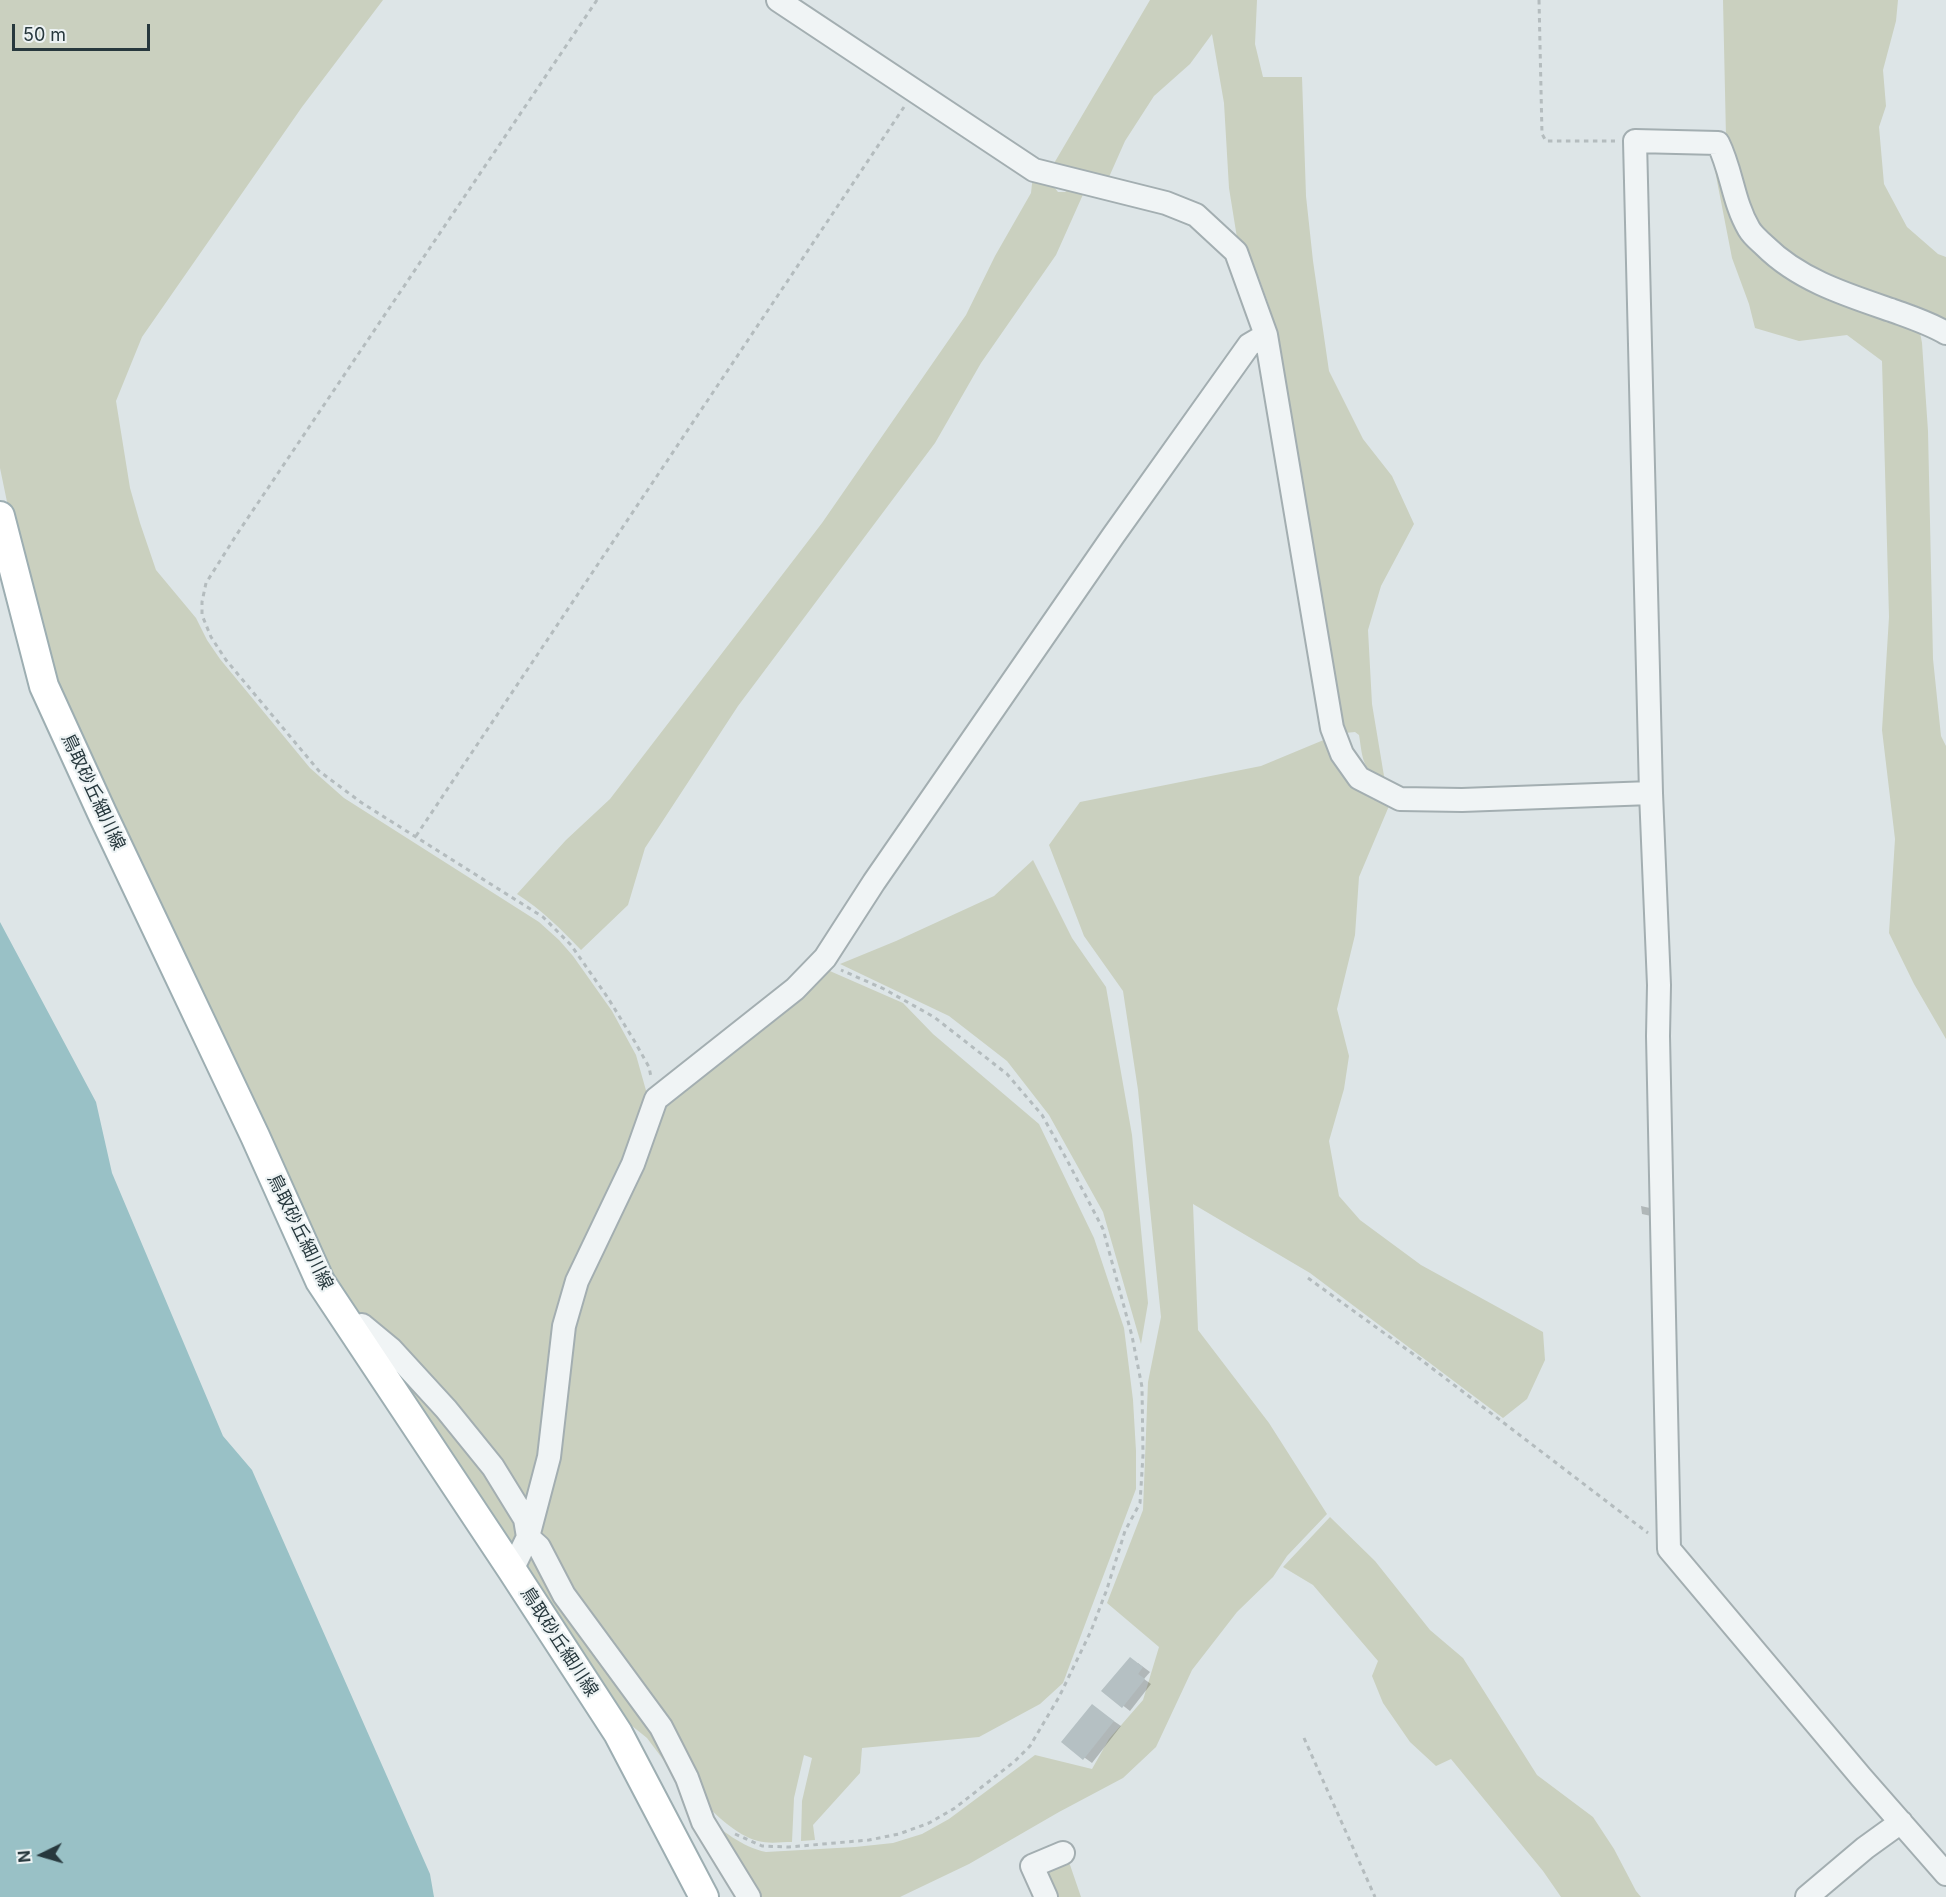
<!DOCTYPE html>
<meta charset="utf-8">
<style>
body{margin:0}
#map{position:relative;width:1946px;height:1897px;overflow:hidden;background:#dde5e7;font-family:Inter,sans-serif}
canvas{display:block}
.north{position:absolute;left:12px;top:1825px;width:60px;height:60px;-webkit-text-stroke:4px #edf3f4;paint-order:stroke;rotate:265deg;font-size:16px;font-weight:700;line-height:24px;text-align:center;color:#27383d}
.north::after{content:'';display:block;margin:auto;width:21px;height:27px;background:#27383d;clip-path:polygon(50% 0,100% 100%,50% 72%,0 100%)}
.scale{position:absolute;left:12px;top:24px;width:138px;height:27px;box-sizing:border-box;border:3px solid #27383d;border-top:0;padding-left:8px;font-size:18px;line-height:21px;white-space:nowrap;color:#27383d;-webkit-text-stroke:4px #edf3f4;paint-order:stroke}
</style>
<div id="map">
<canvas width="1946" height="1897"></canvas>
<div class="north">N</div>
<div class="scale">50 m</div>
</div>
<script>
const context = document.querySelector('canvas').getContext('2d');
context.lineJoin = 'round';
function fillPath(path, color) {
  context.fillStyle = color;
  context.fill(path, 'evenodd');
}
function trace(path, color, width, dash) {
  context.strokeStyle = color;
  context.lineWidth = width;
  context.lineCap = dash ? 'butt' : 'round';
  context.setLineDash(dash || []);
  context.stroke(path);
}
function write(font, color, halo, rows, align = 'center') {
  context.font = font + ' Inter,"Noto Sans JP",sans-serif';
  context.lineWidth = 4.5;
  context.setLineDash([]);
  context.textBaseline = 'middle';
  context.strokeStyle = halo;
  context.fillStyle = color;
  for (const [text, x, y, turn = 0] of rows) {
    context.save();
    context.translate(x, y);
    context.rotate((+turn || 0) * Math.PI / 180);
    context.textAlign = isNaN(turn) ? turn : align;
    if (halo) context.strokeText(text, 0, 0);
    context.fillText(text, 0, 0);
    context.restore();
  }
}
fillPath(new Path2D(`
 M 0,0 L 383,0 L 302,107 L 142,337 L 116,401 L 130,488 L 140,523 L 156,570 L 196,618 L 207,640 L 220,659 L 310,768 L 344,798 L 539,922 L 559,940 L 573,956 L 612,1011 L 636,1055 L 647,1094 L 602,1216 L 552,1393 L 527,1516 L 358,1318 L 320,1253 L 67,715 L 12,526 L 0,468 Z
 M 1150,0 L 1257,0 L 1255,44 L 1263,77 L 1302,77 L 1306,196 L 1313,261 L 1329,371 L 1363,439 L 1392,476 L 1414,524 L 1381,586 L 1368,630 L 1372,704 L 1385,782 C 1361,769 1363,759 1359,735 L 1355,732 L 1345,733 L 1341,730 L 1274,348 L 1268,303 L 1259,278 L 1238,244 L 1229,188 L 1224,103 L 1212,34 L 1190,64 L 1154,96 L 1125,141 L 1109,177 L 1053,165 Z
 M 1723,0 L 1898,0 L 1896,21 L 1883,70 L 1886,106 L 1879,127 L 1884,184 L 1907,227 L 1938,254 L 1946,257 L 1946,326 L 1832,283 L 1757,231 L 1726,137 Z
 M 1711,150 L 1749,239 L 1919,327 L 1922,343 L 1928,431 L 1933,659 L 1941,736 L 1946,746 L 1946,1039 L 1914,984 L 1889,933 L 1895,839 L 1882,730 L 1889,617 L 1882,361 L 1847,335 L 1799,341 L 1755,328 L 1749,304 L 1732,258 Z
 M 1033,175 L 1051,183 L 1058,192 L 1065,192 L 1071,188 L 1085,190 L 1056,255 L 981,363 L 935,443 L 738,706 L 645,848 L 628,905 L 581,950 C 561,929 542,910 517,894 L 566,840 L 610,799 L 822,523 L 966,315 L 995,256 L 1031,193 Z
 M 1326,739 C 1332,773 1358,795 1389,806 L 1359,877 L 1355,935 L 1337,1009 L 1349,1056 L 1344,1089 L 1329,1141 L 1339,1196 L 1360,1220 L 1421,1265 L 1543,1332 L 1545,1360 L 1527,1399 L 1503,1418 L 1310,1273 L 1193,1204 L 1198,1330 L 1269,1423 L 1327,1514 L 1287,1556 L 1273,1577 L 1237,1612 L 1192,1670 L 1156,1747 L 1123,1778 L 1059,1812 L 969,1864 L 900,1897 L 752,1897 L 703,1816 C 723,1830 741,1847 766,1852 L 855,1847 L 893,1843 L 922,1834 L 949,1819 L 1035,1755 L 1092,1769 L 1109,1739 L 1143,1700 L 1159,1647 L 1107,1603 L 1143,1510 L 1148,1382 L 1161,1317 L 1138,1090 L 1123,991 L 1084,936 L 1049,845 L 1080,802 L 1261,766 Z
 M 1033,860 L 1072,938 L 1106,987 L 1132,1135 L 1148,1303 L 1141,1344 L 1103,1212 L 1049,1115 L 1007,1061 L 949,1016 L 840,964 L 896,941 L 994,896 Z
 M 823,968 L 903,1003 L 933,1034 L 1039,1124 L 1094,1238 L 1124,1328 L 1133,1400 L 1136,1451 L 1136,1489 L 1063,1683 L 1040,1704 L 979,1737 L 862,1748 L 860,1773 L 813,1825 L 815,1840 L 801,1841 L 802,1801 L 812,1758 L 804,1755 L 794,1798 L 792,1842 C 781,1842 769,1844 758,1841 C 736,1835 716,1815 700,1799 L 537,1540 L 576,1298 L 664,1104 Z
 M 376,1338 L 524,1524 L 512,1546 L 507,1544 Z
 M 1330,1517 L 1375,1561 L 1430,1630 L 1463,1658 L 1537,1775 L 1593,1817 L 1614,1849 L 1636,1891 L 1641,1897 L 1561,1897 L 1543,1871 L 1451,1759 L 1436,1766 L 1410,1742 L 1383,1703 L 1372,1676 L 1378,1661 L 1313,1585 L 1283,1567 Z
 M 531,1543 L 632,1691 L 680,1782 L 647,1738 L 616,1713 L 527,1569 L 527,1557 Z
 M 1069,1862 L 1081,1897 L 1053,1897 L 1043,1867 Z`), '#cad0bf');
fillPath(new Path2D(`
 M 0,922 L 96,1102 L 112,1173 L 223,1436 L 252,1470 L 430,1874 L 434,1897 L 0,1897 Z`), '#99c1c6');
fillPath(new Path2D(`
 M 1641,1206 L 1650,1208 L 1651,1216 L 1642,1214 Z
 M 1138,1663 L 1150,1672 L 1144,1679 L 1151,1684 L 1130,1711 L 1103,1690 Z
 M 1092,1706 L 1121,1726 L 1092,1763 L 1063,1742 Z`), '#0003');
fillPath(new Path2D(`
 M 1130,1657 L 1143,1667 L 1138,1674 L 1145,1679 L 1122,1708 L 1101,1691 Z
 M 1092,1704 L 1114,1721 L 1083,1760 L 1061,1742 Z`), '#b5c0c3');
const minor = new Path2D(`
 M 778,0 L 1034,170 L 1166,203 L 1196,215 L 1236,252 L 1266,335
 M 1946,333 C 1929,323 1910,317 1891,310 C 1847,295 1799,280 1765,246 C 1760,241 1753,236 1749,229 C 1733,202 1732,171 1718,143 L 1635,141 L 1651,793 L 1659,985 L 1658,1036 L 1669,1549 L 1861,1777 L 1946,1874
 M 362,1325 L 391,1349 L 446,1409 L 493,1467 L 525,1519 L 528,1537 L 539,1547 L 564,1595 L 661,1727 L 687,1778 L 703,1822 L 749,1897
 M 512,1570 L 528,1537 L 549,1457 L 564,1326 L 577,1281 L 633,1164 L 656,1099 L 795,989 L 825,958 L 874,882 L 1113,536 L 1249,345 L 1266,335 L 1332,728 L 1342,754 L 1359,778 L 1400,799 L 1462,800 L 1651,793
 M 1046,1897 L 1032,1866 L 1063,1853
 M 1807,1897 L 1865,1848 L 1901,1822`);
const major = new Path2D(`
 M 0,516 L 44,686 L 102,813 L 255,1136 L 320,1281 L 512,1570 L 618,1733 L 704,1897`);
trace(minor, '#a3aeb1', 26);
trace(major, '#9daeb2', 32);
trace(new Path2D(`
 M 597,0 L 237,534 L 206,583 L 202,602 L 202,615 L 211,637 L 226,660 L 319,771 L 362,803 L 543,917 L 571,945 L 608,998 L 635,1042 L 649,1067 L 651,1077
 M 1539,0 L 1542,134 L 1546,141 L 1615,141
 M 416,836 L 904,107
 M 1308,1278 L 1420,1359 L 1648,1533
 M 1304,1738 L 1375,1897
 M 735,1834 L 762,1846 L 789,1847 L 869,1840 L 899,1834 L 929,1823 L 955,1808 L 1015,1761 L 1030,1746 L 1059,1697 L 1091,1631 L 1107,1589 L 1125,1531 L 1140,1503 L 1143,1455 L 1142,1387 L 1132,1336 L 1103,1229 L 1067,1160 L 1042,1115 L 1007,1074 L 934,1017 L 884,989 L 841,970`), '#b4bcbe', 3, [4.5, 4.5]);
trace(minor, '#f0f4f5', 22);
trace(major, '#fff', 28);
write('18px', '#27383d', '#edf3f4', [
 ["鳥取砂丘細川線",93,792,65],
 ["鳥取砂丘細川線",300,1232,64],
 ["鳥取砂丘細川線",559,1642,57]
]);
</script>
